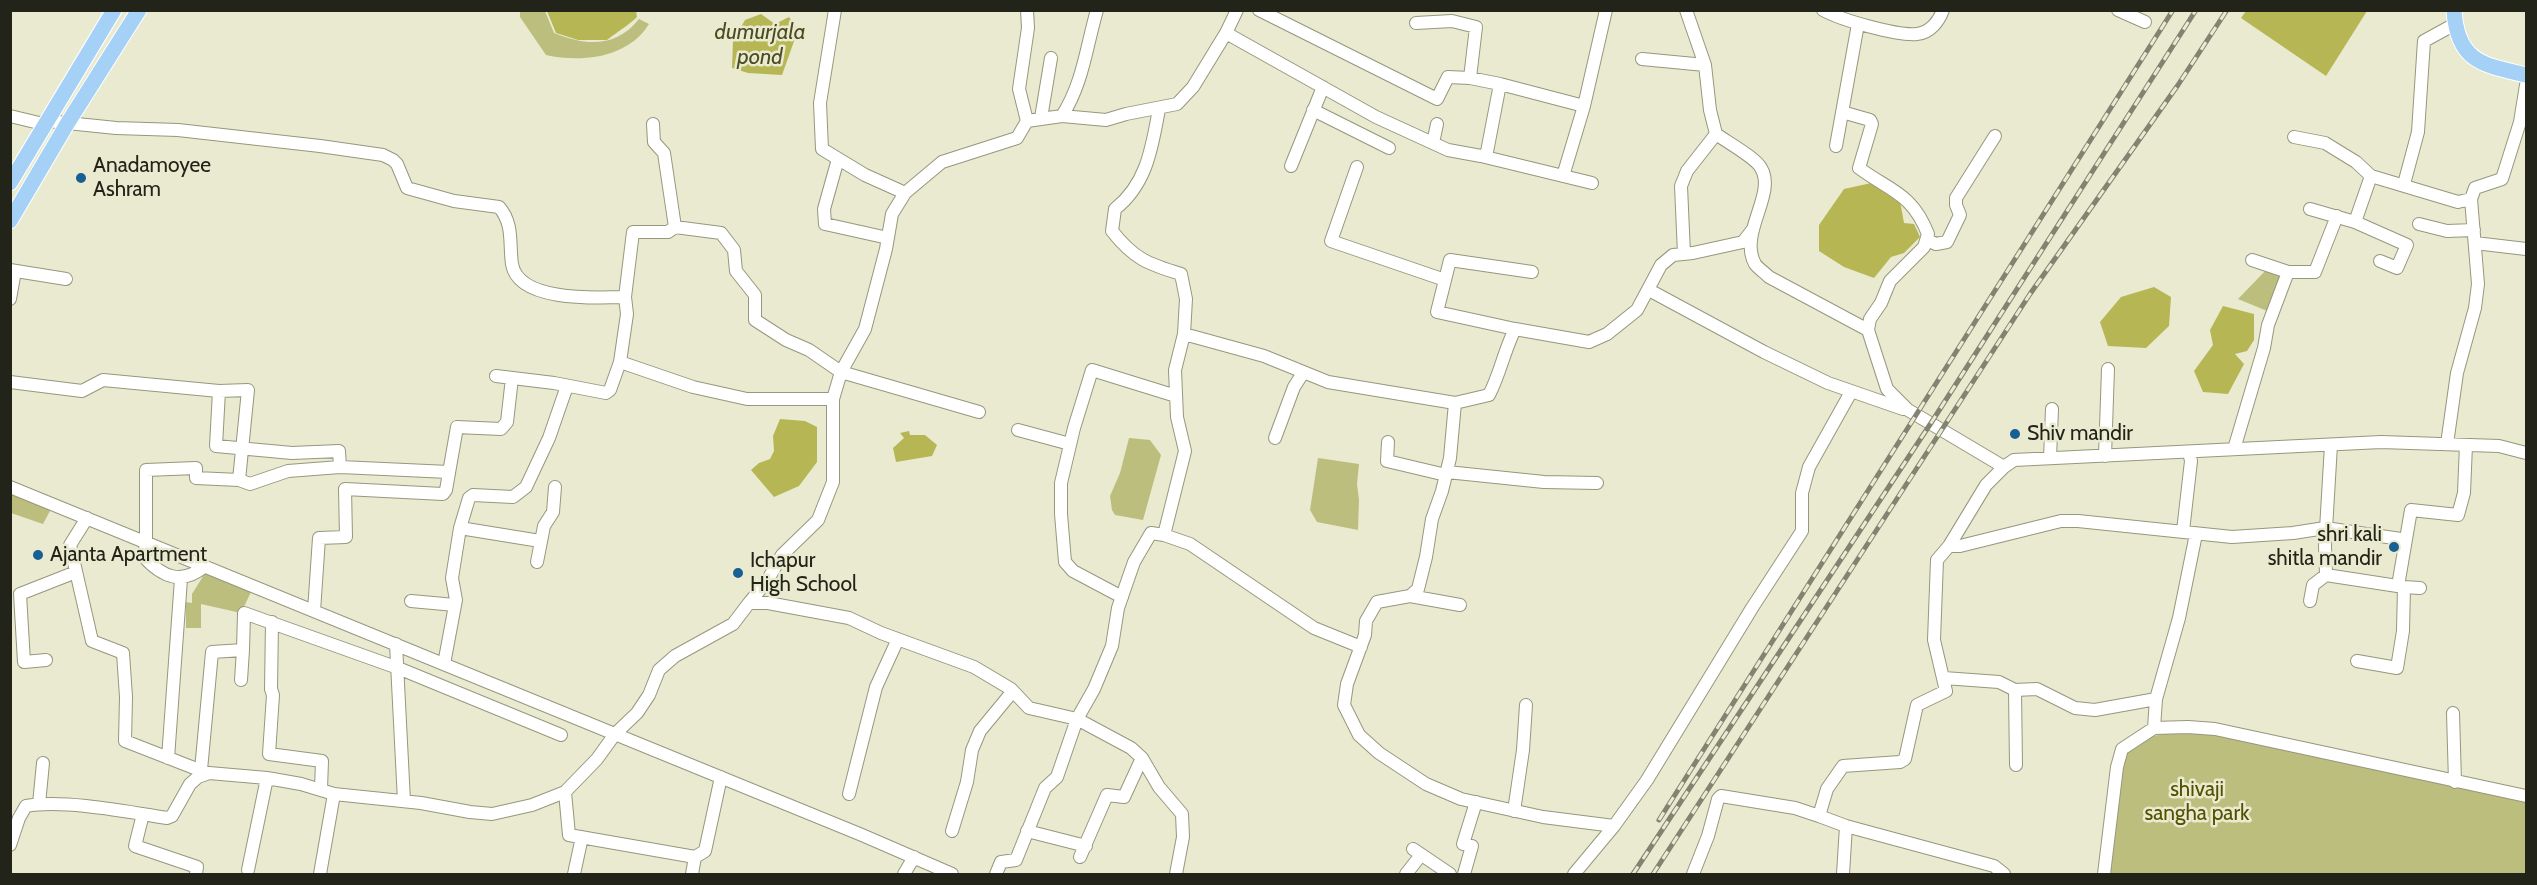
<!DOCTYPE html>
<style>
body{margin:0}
#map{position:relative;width:2537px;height:885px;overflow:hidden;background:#e9eacf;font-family:Cabin,sans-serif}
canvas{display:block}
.frame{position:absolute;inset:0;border:12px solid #222319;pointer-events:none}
</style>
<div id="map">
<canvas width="2537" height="885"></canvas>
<div class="frame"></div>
</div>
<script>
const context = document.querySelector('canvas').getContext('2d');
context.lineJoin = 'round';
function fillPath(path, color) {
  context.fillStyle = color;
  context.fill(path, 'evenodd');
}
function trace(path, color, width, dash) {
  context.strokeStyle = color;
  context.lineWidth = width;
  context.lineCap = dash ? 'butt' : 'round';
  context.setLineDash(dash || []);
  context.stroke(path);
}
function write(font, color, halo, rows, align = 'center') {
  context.font = font + ' Cabin,sans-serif';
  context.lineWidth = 5;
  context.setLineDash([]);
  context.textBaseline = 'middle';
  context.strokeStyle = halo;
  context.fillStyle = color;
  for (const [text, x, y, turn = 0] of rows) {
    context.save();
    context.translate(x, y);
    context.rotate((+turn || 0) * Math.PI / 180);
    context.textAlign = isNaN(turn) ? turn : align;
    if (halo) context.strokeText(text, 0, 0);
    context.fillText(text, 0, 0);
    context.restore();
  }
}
fillPath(new Path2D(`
 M 520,11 L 545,11 L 554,33 C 586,46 616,48 639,19 L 649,24 C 628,58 582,63 546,55 L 520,17 Z
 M 2268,268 L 2286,273 L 2272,313 L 2238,299 Z
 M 1129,438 L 1150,440 L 1161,455 L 1143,520 L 1115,515 L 1112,510 L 1110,496 L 1120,473 Z
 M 1318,458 L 1359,464 L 1357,484 L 1359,500 L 1358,530 L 1317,522 L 1310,510 Z
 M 11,491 L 52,507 L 43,524 L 11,513 Z
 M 207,570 L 251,592 L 241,613 L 201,604 L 201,628 L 186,628 L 186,602 L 192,603 L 192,594 Z
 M 2200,728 L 2526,802 L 2526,874 L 2108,874 L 2125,753 L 2153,736 Z`), '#bcbe7e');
fillPath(new Path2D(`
 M 547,11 L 636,11 L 637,17 C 629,25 617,32 607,40 L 578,40 L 556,33 Z
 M 2246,11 L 2246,10 L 2367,11 L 2326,76 L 2241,18 Z
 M 761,14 L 775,24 L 789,17 L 798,30 L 782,75 L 748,73 L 732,68 L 733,41 L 745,20 Z
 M 1876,182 L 1900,201 L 1904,223 L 1914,224 L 1920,237 L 1904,253 L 1891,257 L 1874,278 L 1844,267 L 1819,251 L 1819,225 L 1844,189 Z
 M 2154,287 L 2171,297 L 2169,326 L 2146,348 L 2108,346 L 2100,322 L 2121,297 Z
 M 2223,306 L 2254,314 L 2254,340 L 2247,351 L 2235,354 L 2244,364 L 2228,394 L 2203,392 L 2194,371 L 2213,345 L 2210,330 Z
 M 780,419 L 805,421 L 817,427 L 817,462 L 799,486 L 774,497 L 751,470 L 759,463 L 770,459 L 774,451 L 773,436 Z
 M 909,431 L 910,435 L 925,435 L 937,445 L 932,456 L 896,462 L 893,448 L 904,438 L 900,433 Z`), '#b6b754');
const minor = new Path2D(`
 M 835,10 L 820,103 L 822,149 L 865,175 L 905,193
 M 1259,10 L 1437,99 L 1448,77 L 1470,78 L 1500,84 L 1584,106
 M 1686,10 L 1705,65 L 1710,110 L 1716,134 C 1727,142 1756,158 1761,168 C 1777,194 1738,233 1755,264 C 1758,268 1765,273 1769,277 L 1868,330
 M 1823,10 C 1841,20 1897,36 1917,34 C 1930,33 1939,21 1943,10
 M 2118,10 L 2145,22
 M 1416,23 L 1452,21 L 1476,27 L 1470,78
 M 1226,33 L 1237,10
 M 1642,59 L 1705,65
 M 1159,109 C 1152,147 1147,184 1115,209 L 1112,231 C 1134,259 1148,264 1181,274 L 1186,299 L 1184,334 L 1175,370 L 1177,417 L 1185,451 L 1164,535 L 1151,533 L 1134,562 L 1118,608 L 1112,646 L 1094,689 L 1077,719 L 1131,748 L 1142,758 L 1159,787 L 1182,814 L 1183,837 L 1176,874
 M 1313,110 L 1389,148
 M 1842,112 L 1870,120 L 1872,124 L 1859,168 C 1890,191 1912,193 1928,234 L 1924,247 L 1890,281 L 1881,303 L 1870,319 L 1868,330 L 1887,389 L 1908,410 L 2004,467 L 2014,460 L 2381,442 L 2499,446 L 2526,453
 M 10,116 L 39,123 L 48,121 L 116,128 L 178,130 L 320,146 L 383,155 L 393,160 L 397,164 L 407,188 L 454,201 L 499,207 C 514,224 509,244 512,264 C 518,302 596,298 625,297 L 627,314 L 620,362 L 693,387 L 747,399 L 833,399
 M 1062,116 L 1106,120 L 1126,114 L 1177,104 L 1193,87 L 1226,33 L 1376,117 L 1448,150 L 1481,156 L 1592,183
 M 1041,118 L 1051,58
 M 1027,121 L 1019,89 L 1028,28 L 1027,10
 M 653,124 L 654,142 L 664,153 L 675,227
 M 2294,137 L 2325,143 L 2356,162 L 2371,176 L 2458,202 L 2471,199
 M 1433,143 L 1437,124
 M 1836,146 L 1858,24
 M 1486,157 L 1500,84
 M 838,159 L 824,209 L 825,224 L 888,238
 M 1291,166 L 1323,87
 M 1357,167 L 1331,241 L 1445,280
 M 1563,176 L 1584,106 L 1606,10
 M 2371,176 L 2355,222 L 2407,245 L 2397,268 L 2380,261
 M 2404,184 L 2418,132 L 2424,41 L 2455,24
 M 2310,209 L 2355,222
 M 2419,224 L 2447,231 L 2474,230
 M 1927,240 L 1936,244 L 1947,242 L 1960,215 L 1956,205 L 1956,198 L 1995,136
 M 2475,243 L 2526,249
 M 1684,254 L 1681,186 L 1687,171 L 1716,134
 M 2252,260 L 2288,272 L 2315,272 L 2337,216
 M 10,270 L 66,279
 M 1649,290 L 1764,352 L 1828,383 L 1903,409
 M 625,297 L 633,232 L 668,232 L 675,227 L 721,233 L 734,250 L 736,271 L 755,295 L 755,320 L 786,340 L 809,350 L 841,372 L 979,412
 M 10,299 L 15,271
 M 1515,329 L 1437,312 L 1450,260 L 1532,272
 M 1184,334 L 1264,356 L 1328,382 L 1455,403
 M 496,376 L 554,383 L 606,393 L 610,390 L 620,362
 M 10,382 L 82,391 L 103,380 L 219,391 L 248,390 L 239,480
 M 219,391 L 216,446 L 292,453 L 339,451 L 340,467 L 449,472
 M 1018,430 L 1070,444
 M 1275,438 L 1294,387 L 1303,373
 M 1388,442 L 1387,461 L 1446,475
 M 2447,444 L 2457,373 L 2475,308 L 2478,284 L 2471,199 L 2475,188 L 2502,179 L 2520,122 L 2526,85
 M 2331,445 L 2325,546 L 2326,575 L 2404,587 L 2403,631 L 2397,668 L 2357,661
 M 2234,449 L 2264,348 L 2268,325 L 2288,272
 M 2105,456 L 2108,369
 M 2050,458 L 2052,409
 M 1447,472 L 1544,482 L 1597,483
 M 10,487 L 862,835 L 952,874
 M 87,518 L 70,545 L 92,641 L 123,653 L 126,697 L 125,741 L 207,773
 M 460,528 L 540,541
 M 2183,531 L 2191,461 L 2189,452
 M 1164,535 L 1190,544 L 1314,628 L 1361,647
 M 1949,546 L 1960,546 L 2061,521 L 2078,521 L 2232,537 L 2293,533 L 2325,528 L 2401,539
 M 537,562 L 544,526 L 553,512 L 555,487
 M 205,566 C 182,585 163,578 144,557 L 146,542 L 146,470 L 196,468 L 196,478 L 239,480 L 250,484 L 288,471 L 340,467
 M 2398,586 L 2411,510 L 2458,515 L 2464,493 L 2466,445
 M 2404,587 L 2420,588
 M 1410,596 L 1460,605
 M 1122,597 L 1073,571 L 1065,562 L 1061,514 L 1061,483 L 1074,428 L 1092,370 L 1176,396
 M 411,601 L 455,605
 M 2310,601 L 2313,585 L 2326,575
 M 749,603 L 767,581 L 782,555 L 818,520 L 833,482 L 833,399 L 841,372 L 865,329 L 886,249 L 892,214 L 905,193 L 942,162 L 1017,138 L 1027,121 L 1062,116 C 1083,83 1086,48 1097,10
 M 314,611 L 319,538 L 346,537 L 345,489 L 443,494 L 446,490 L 457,427 L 501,429 L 507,422 L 512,378
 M 272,622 L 271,689 L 273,695 L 269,754 L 322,761 L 321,789
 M 396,644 L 404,801
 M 46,660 L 24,662 L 20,594 L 76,572
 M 444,664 L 456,600 L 452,578 L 460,528 L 469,498 L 473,495 L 513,497 L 526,487 L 549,438 L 567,386
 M 1944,678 L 1999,682 L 2015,690 L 2037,689 L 2075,708 L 2095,710 L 2156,699
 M 241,680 L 243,650
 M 2015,690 L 2016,765
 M 2453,713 L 2455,782
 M 2154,728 L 2156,699 L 2179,618 L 2196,534
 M 168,758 L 181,579
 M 201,770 L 212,652 L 243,650 L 244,613 L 398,668 L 561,735
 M 565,792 L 569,835 L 695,857 L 705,851 L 721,777
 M 849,794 L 876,687 L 898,639
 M 39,804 L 43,763
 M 1514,811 L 1523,750 L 1526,705
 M 143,814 L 135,846 L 197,867 L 196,874
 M 1614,826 L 1543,817 L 1461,799 L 1426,784 L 1379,753 L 1359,735 L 1344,705 L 1347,684 L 1365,635 L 1366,621 L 1377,602 L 1410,596 L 1418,589 L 1426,557 L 1432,519 L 1442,491 L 1450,458 L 1455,403 L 1489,395 C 1500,374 1504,351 1515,329 L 1589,342 L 1607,334 L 1637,310 L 1661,265 L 1673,255 L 1693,253 L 1743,242 L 1753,229
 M 952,831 L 967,782 L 972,750 L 980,731 L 1013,691
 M 1027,831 L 1086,846
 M 10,845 L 19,818 L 26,806 C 63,799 129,812 167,818 L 172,816 L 190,784 L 198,777 L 209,773 L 267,778 L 301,784 L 334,794 L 421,803 L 470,812 L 492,814 L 532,805 L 565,792 L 597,759 L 615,734 L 637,713 L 649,695 L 659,670 L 675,656 L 733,624 L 749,603 L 768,603 L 849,618 L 881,633 L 974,667 L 1011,689 L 1029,708 L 1077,719 L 1057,777 L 1045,788 L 1016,860 L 1001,862 L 996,874
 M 1413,849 L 1450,874
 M 1080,857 L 1107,795 L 1124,797 L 1142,758
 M 248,870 L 267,778
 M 320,874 L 334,794
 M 574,874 L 582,837
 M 692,874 L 695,857
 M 904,874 L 914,857
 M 1406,874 L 1421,855
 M 1464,874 L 1472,846 L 1463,844 L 1476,802
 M 1574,874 L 1614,826 L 1647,780 L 1752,608 L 1802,531 L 1802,493 L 1809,467 L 1851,392
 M 1693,874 L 1708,836 L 1718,799 L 1721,796 L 1795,808 L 1819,816
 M 1843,874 L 1846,826
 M 2004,874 L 1994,866 L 1846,826 L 1819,816 L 1827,789 L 1843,766 L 1900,762 L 1905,759 L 1917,705 L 1946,691 L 1934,640 L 1937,560 L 1949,546 L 1986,485 L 2004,467
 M 2104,874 L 2117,767 L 2122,749 L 2154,728 L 2188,727 L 2215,729 L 2526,796`);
const major = new Path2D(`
 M 2454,10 C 2457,62 2483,65 2526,75
 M 10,183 L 114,10
 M 10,221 L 67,124 L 139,10`);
trace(minor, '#96977e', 14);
trace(major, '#fff', 17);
trace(minor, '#fff', 12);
trace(major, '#a5d1f7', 15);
const rail = new Path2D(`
 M 1659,820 L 2173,10
 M 1633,874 L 1931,423 L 2196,10
 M 1653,874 L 2030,294 L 2178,85 L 2227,10`);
trace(rail, '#828371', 5);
trace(rail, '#e9eacf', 3, [9]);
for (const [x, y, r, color] of [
 [81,178,6,"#185f93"],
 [2015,434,6,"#185f93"],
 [2394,547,6,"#185f93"],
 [38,555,6,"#185f93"],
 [738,573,6,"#185f93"]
]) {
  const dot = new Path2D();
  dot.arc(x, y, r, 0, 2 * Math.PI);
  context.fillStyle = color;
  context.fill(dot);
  trace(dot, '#e9eacf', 2);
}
write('21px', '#222319', '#e9eacf', [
 ["Anadamoyee",93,166],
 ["Ashram",93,190],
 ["Shiv mandir",2027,434],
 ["shri kali",2382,535,"right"],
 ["shitla mandir",2382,559,"right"],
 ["Ajanta Apartment",50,555],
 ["Ichapur",750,561],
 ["High School",750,585]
], 'left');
write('21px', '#515100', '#e9eacf', [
 ["shivaji",2197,790],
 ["sangha park",2197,814]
]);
write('italic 22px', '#4c4c23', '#e9eacf', [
 ["dumurjala",760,33],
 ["pond",760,58]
]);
</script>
